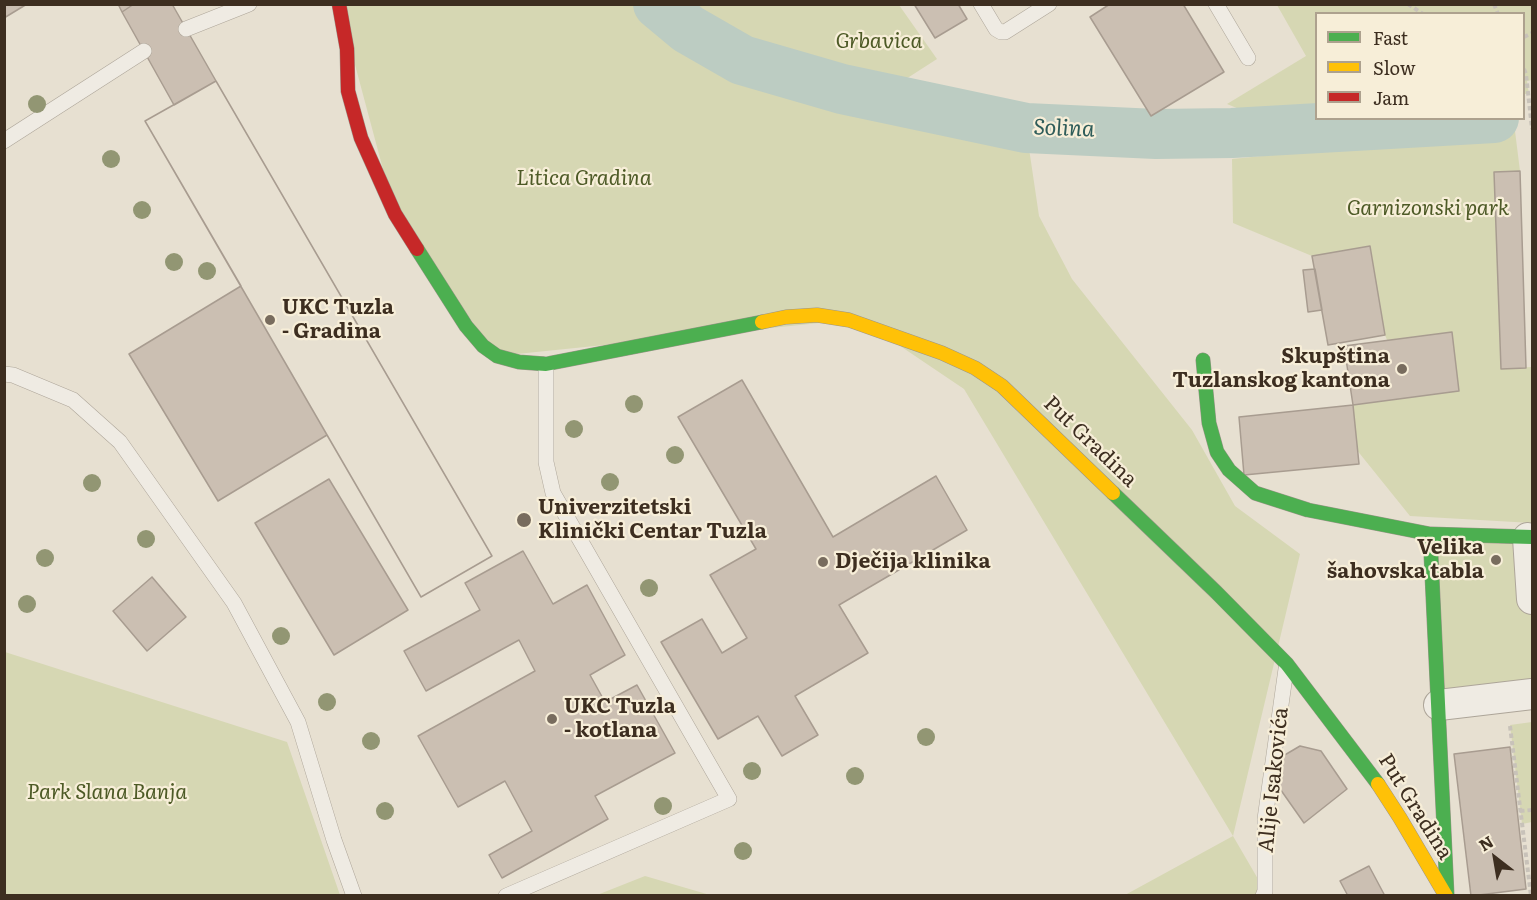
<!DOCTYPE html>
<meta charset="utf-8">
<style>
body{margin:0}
#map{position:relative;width:1537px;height:900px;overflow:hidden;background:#e7e0d1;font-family:Literata,serif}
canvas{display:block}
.frame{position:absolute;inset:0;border:6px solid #3d2e20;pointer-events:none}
.legend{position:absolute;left:1315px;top:12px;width:210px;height:108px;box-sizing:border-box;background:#f7eed8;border:2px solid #ada18e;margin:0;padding:8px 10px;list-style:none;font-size:18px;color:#3d2e20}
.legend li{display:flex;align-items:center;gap:12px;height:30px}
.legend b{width:30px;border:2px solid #ada18e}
.north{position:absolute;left:1465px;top:828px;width:60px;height:60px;-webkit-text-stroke:4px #f7eed8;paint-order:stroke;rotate:329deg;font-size:16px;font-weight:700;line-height:24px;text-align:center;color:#3d2e20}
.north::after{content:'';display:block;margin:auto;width:21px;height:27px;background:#3d2e20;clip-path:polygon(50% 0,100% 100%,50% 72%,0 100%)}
</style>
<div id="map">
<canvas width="1537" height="900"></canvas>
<div class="frame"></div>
<ul class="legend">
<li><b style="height:8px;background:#4caf50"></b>Fast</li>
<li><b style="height:8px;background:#ffc107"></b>Slow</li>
<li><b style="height:8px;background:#c62828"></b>Jam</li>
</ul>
<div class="north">N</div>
</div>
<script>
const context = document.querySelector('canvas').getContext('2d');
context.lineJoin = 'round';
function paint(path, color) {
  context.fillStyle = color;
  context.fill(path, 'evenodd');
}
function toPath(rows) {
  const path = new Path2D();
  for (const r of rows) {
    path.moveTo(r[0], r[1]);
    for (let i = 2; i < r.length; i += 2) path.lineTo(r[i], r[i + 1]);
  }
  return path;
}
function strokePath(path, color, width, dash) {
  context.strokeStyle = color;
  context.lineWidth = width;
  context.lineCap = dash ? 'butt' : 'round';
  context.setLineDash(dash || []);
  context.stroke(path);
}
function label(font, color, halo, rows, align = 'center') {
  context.font = font + ' Literata,serif';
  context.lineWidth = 4.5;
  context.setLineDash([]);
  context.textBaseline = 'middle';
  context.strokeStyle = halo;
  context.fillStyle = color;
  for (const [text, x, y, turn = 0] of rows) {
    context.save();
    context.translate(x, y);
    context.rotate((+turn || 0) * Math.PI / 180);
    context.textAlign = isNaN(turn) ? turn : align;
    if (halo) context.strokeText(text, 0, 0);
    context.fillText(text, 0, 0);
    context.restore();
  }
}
paint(toPath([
 [339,5,658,5,688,29,742,60,842,89,1026,128,1039,216,1072,279,1192,430,1235,506,1300,554,1233,836,1265,891,1263,895,1125,895,1233,836,964,389,875,329,849,320,497,356,395,214],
 [694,5,899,5,937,59,895,86,830,66,751,38,709,15],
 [1277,5,1532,5,1532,80,1527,81,1529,94,1524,94,1524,14,1316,14,1316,113,1261,118,1227,104,1306,56],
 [1515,131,1520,171,1494,173,1501,368,1532,367,1532,523,1410,516,1356,449,1353,405,1459,391,1452,332,1387,340,1385,335,1370,246,1312,256,1233,223,1232,159],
 [1430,534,1528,538,1532,599,1532,694,1439,705],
 [5,652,287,742,340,895,5,895],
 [1532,722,1532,822,1522,824,1510,725],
 [645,876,710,895,597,895]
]), '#d6d7b3');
strokePath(toPath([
 [658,4,688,29,742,60,842,89,1026,128,1156,134,1232,133,1494,118]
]), '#bcccc2', 50);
const building = toPath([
 [4,4,27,4,4,18,4,4],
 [118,4,134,4,122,12,118,4],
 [134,4,172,4,216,81,174,105,122,12,134,4],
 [914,4,958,4,967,19,935,38,914,4],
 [1110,4,1183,4,1224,72,1151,116,1090,17,1110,4],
 [216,81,492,556,421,597,327,435,218,501,129,354,241,286,145,121,216,81],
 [216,81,492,556,421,597,145,121,216,81],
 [1520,171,1526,368,1501,369,1494,172,1520,171],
 [1370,246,1385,335,1328,345,1312,256,1370,246],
 [1315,269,1322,310,1308,312,1303,270,1315,269],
 [1452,332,1459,391,1353,405,1344,346,1452,332],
 [742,380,833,537,936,476,967,530,839,605,868,653,795,696,818,735,782,756,758,716,718,739,661,642,702,619,722,653,747,638,710,575,756,549,678,417,742,380],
 [1353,405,1359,464,1244,475,1239,417,1353,405],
 [329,479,408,610,334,655,255,523,329,479],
 [523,551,553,604,587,585,625,655,590,675,605,702,637,685,675,753,595,796,608,819,502,878,489,855,532,831,505,781,458,807,418,736,535,671,519,640,426,691,404,651,480,610,465,583,523,551],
 [152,577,186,617,147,651,113,611,152,577],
 [1300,746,1321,751,1347,789,1304,823,1278,786,1283,756,1300,746],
 [1510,747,1526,889,1471,896,1454,754,1510,747],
 [1369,866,1385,896,1348,896,1340,881,1369,866]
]);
paint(building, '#cbbfb2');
strokePath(building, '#a89c90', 1.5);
const lane = toPath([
 [981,4,996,29,1001,32,1005,32,1049,4],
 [1216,4,1248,58],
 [186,29,249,4],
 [4,141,144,51],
 [4,374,13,375,73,400,120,442,234,603,298,722,334,840,354,896],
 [506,896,729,799,553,493,546,462,546,364],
 [1263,896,1265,891,1265,819,1286,669]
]);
const street = toPath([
 [1528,538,1532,599],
 [1439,705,1532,694]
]);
const fast = toPath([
 [417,249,466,326,483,346,497,356,519,362,546,364,762,322],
 [1203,360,1209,423,1217,452,1229,470,1255,493,1308,510,1430,534],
 [1113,493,1216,592,1287,664,1378,784],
 [1447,894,1430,534,1532,537]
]);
const slow = toPath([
 [762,322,786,317,817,315,849,320,942,353,975,368,1002,386,1113,493],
 [1378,784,1400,818,1446,896]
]);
const jam = toPath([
 [339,4,347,49,348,91,361,138,395,214,417,249]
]);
strokePath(lane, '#ada599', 16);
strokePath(street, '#ada599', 32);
strokePath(fast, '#9c958a', 15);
strokePath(slow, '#9c958a', 15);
strokePath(jam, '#9c958a', 15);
strokePath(toPath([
 [1408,4,1423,14],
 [1494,4,1498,14],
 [1524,37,1532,33],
 [1524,69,1526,74,1532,129],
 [1510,726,1531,896],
 [1520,811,1532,810]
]), '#c8c2b9', 4, [4.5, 3]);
strokePath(lane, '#efebe3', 15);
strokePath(street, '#efebe3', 30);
strokePath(fast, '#4caf50', 14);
strokePath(slow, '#ffc107', 14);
strokePath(jam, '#c62828', 14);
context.fillStyle = '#929673';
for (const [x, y] of [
 [37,104],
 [111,159],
 [142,210],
 [174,262],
 [207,271],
 [634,404],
 [574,429],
 [675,455],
 [610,482],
 [92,483],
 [146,539],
 [45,558],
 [649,588],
 [27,604],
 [281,636],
 [327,702],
 [926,737],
 [371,741],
 [752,771],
 [855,776],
 [663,806],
 [385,811],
 [743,851]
]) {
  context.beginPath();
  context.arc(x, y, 9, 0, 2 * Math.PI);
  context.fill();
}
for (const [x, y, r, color] of [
 [270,320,6,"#786c5e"],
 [1402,369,6,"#786c5e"],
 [524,520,8,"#786c5e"],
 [1496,560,6,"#786c5e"],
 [823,562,6,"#786c5e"],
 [552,719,6,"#786c5e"]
]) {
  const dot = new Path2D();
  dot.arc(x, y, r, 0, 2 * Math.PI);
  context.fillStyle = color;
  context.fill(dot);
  strokePath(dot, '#f7eed8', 2);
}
label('italic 21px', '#4d5a26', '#f7eed8', [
 ["Grbavica",879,42],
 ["Litica Gradina",584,179],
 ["Garnizonski park",1428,209],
 ["Park Slana Banja",107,793]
]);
label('bold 21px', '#3d2e20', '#f7eed8', [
 ["UKC Tuzla",282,308],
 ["- Gradina",282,332],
 ["Skupština",1390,357,"right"],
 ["Tuzlanskog kantona",1390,381,"right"],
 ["Univerzitetski",538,508],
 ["Klinički Centar Tuzla",538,532],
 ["Velika",1484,548,"right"],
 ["šahovska tabla",1484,572,"right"],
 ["Dječija klinika",835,562],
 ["UKC Tuzla",564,707],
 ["- kotlana",564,731]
], 'left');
label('21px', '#3d2e20', '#f7eed8', [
 ["Put Gradina",1090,442,44],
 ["Alije Isakovića",1274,780,-84],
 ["Put Gradina",1415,807,58]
]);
label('italic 22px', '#2f5d5a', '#f7eed8', [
 ["Solina",1064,129,2]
]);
</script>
